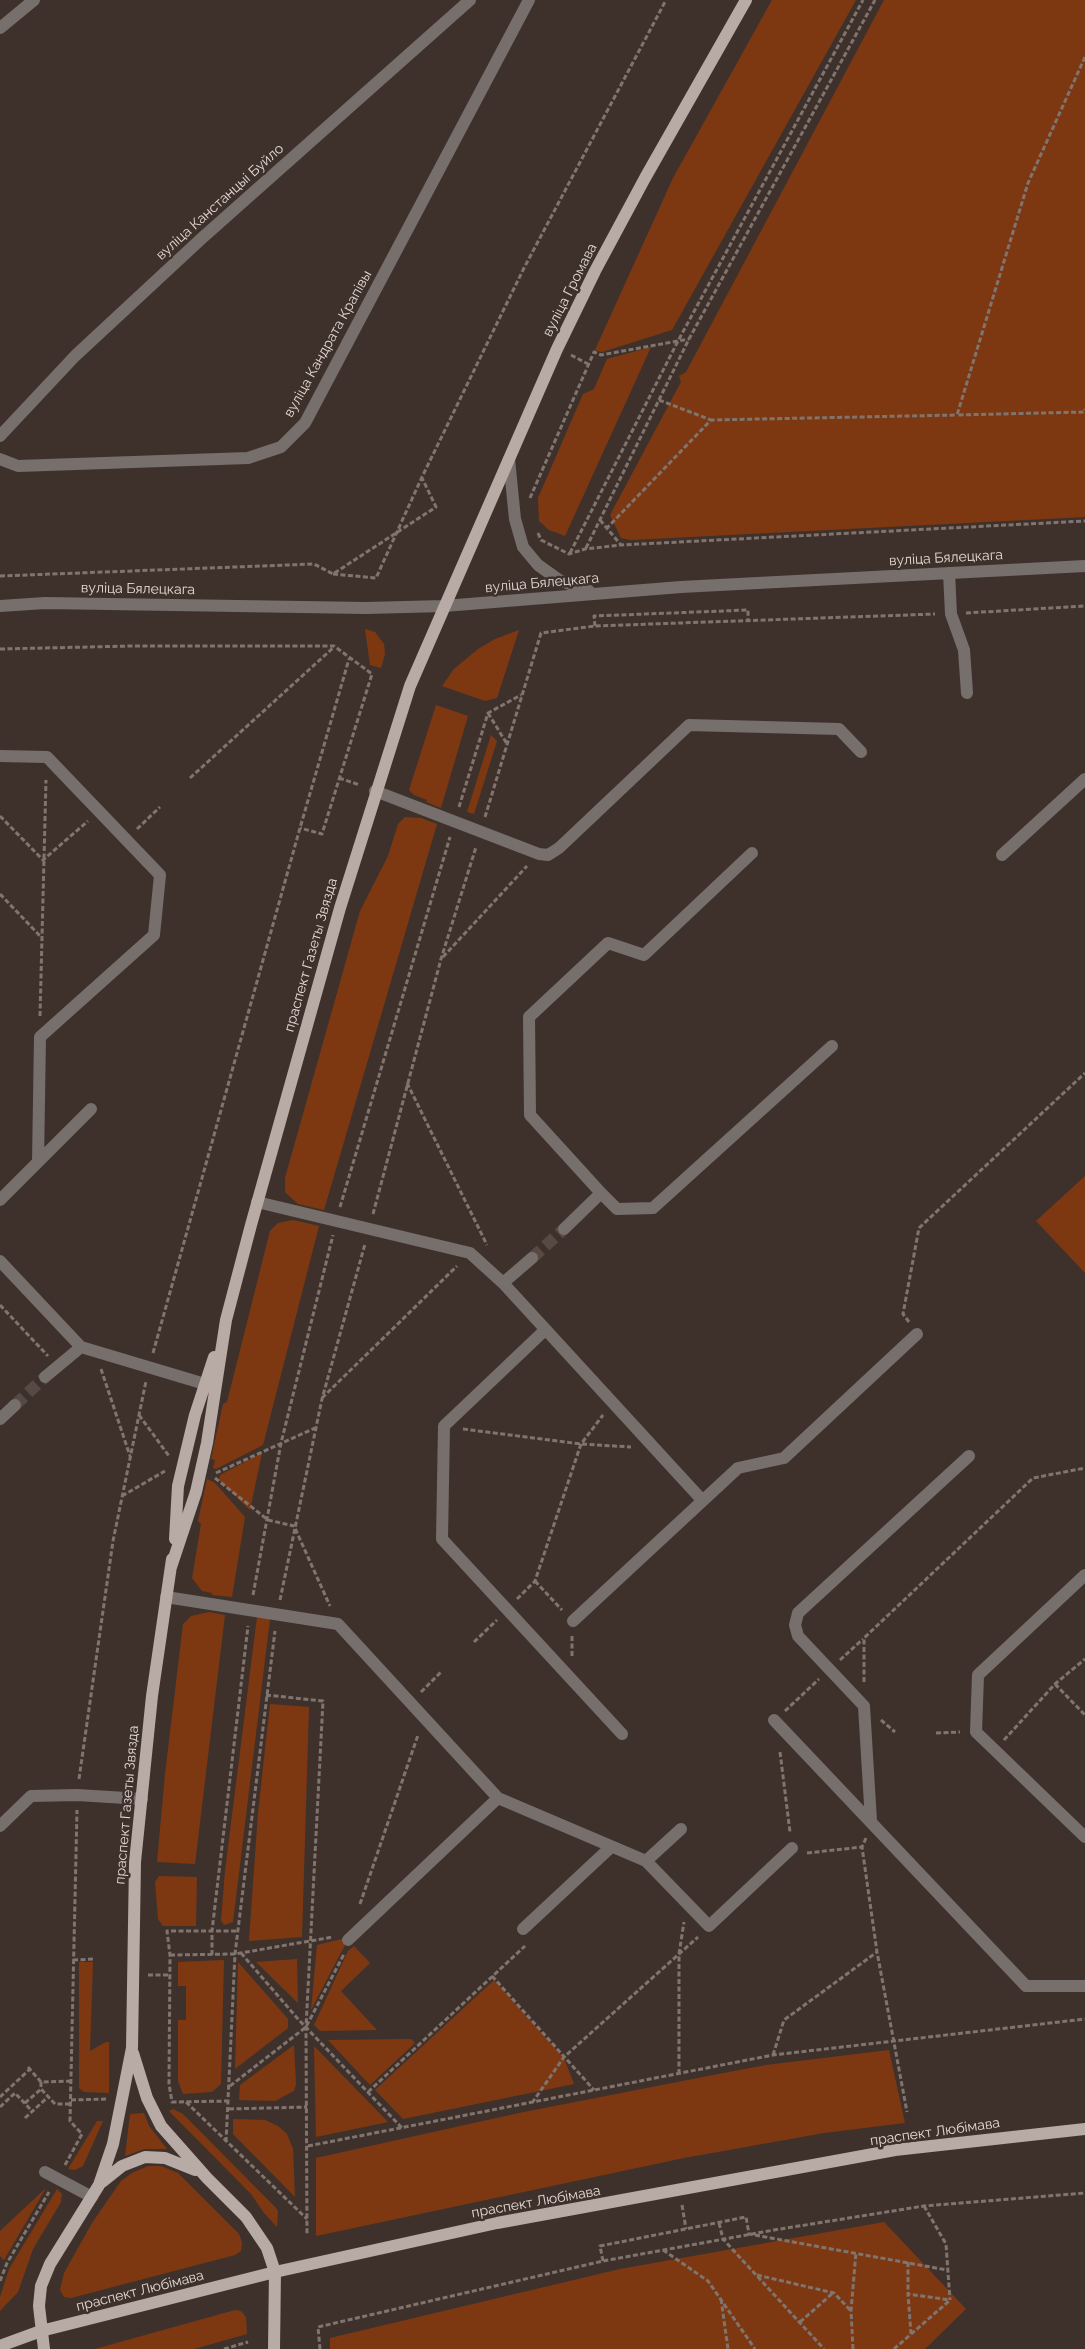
<!DOCTYPE html>
<meta charset="utf-8">
<style>
body{margin:0}
canvas{display:block;background:#3e312b}
</style>
<canvas width="1085" height="2349"></canvas>
<script>
const context = document.querySelector('canvas').getContext('2d');
context.lineJoin = 'round';
function paint(path, color) {
  context.fillStyle = color;
  context.fill(path, 'evenodd');
}
function toPath(rows) {
  const path = new Path2D();
  for (const r of rows) {
    path.moveTo(r[0], r[1]);
    for (let i = 2; i < r.length; i += 2) path.lineTo(r[i], r[i + 1]);
  }
  return path;
}
function strokePath(path, color, width, dash) {
  context.strokeStyle = color;
  context.lineWidth = width;
  context.lineCap = dash ? 'butt' : 'round';
  context.setLineDash(dash || []);
  context.stroke(path);
}
function label(font, color, halo, rows, align = 'center') {
  context.font = font + ' Raleway,sans-serif';
  context.lineWidth = 5;
  context.setLineDash([]);
  context.textBaseline = 'middle';
  context.strokeStyle = halo;
  context.fillStyle = color;
  for (const [text, x, y, turn = 0] of rows) {
    context.save();
    context.translate(x, y);
    context.rotate((+turn || 0) * Math.PI / 180);
    context.textAlign = isNaN(turn) ? turn : align;
    if (halo) context.strokeText(text, 0, 0);
    context.fillText(text, 0, 0);
    context.restore();
  }
}
paint(toPath([
 [772,0,856,0,672,330,602,352,595,350,673,178],
 [884,0,1085,0,1085,517,631,540,621,538,610,515,681,382,679,376,686,372],
 [651,347,565,536,549,530,539,521,538,498,583,394,594,389,607,359],
 [365,629,375,632,384,644,385,654,381,668,370,665],
 [519,630,497,698,485,701,442,686,454,669,478,649,495,639],
 [436,705,468,716,441,808,426,802,427,800,414,795,409,790],
 [491,735,497,741,474,814,467,812],
 [405,817,421,818,437,824,324,1210,298,1204,285,1192,285,1178,360,911,388,856,398,824],
 [1085,1176,1085,1273,1036,1221],
 [293,1220,319,1226,263,1445,216,1469,213,1468,215,1460,211,1459,223,1404,227,1402,270,1231,278,1223],
 [262,1453,250,1510,219,1480,220,1475],
 [207,1479,215,1483,245,1517,232,1597,212,1595,212,1593,202,1591,192,1578,201,1524,198,1521],
 [209,1612,225,1615,195,1864,157,1862,165,1774,183,1624,191,1616],
 [257,1617,270,1619,233,1922,224,1925,221,1921,225,1871],
 [270,1704,309,1707,302,1937,249,1941,258,1813],
 [159,1876,197,1877,196,1926,163,1926,158,1919,155,1882],
 [342,1939,346,1943,311,2010,317,1945],
 [354,1946,370,1963,341,1991,377,2030,320,2031,314,2025,348,1951],
 [297,1959,298,2003,256,1962],
 [224,1960,221,2084,212,2092,183,2094,178,2081,178,2020,186,2020,186,1986,178,1986,178,1962],
 [79,1962,93,1962,90,2051,106,2042,109,2042,109,2093,84,2092,79,2088],
 [238,1962,288,2019,288,2028,235,2069],
 [494,1980,564,2058,574,2084,403,2119,375,2090],
 [411,2039,415,2043,370,2085,328,2040],
 [294,2045,296,2084,294,2091,275,2101,239,2100,240,2085],
 [314,2045,314,2046,388,2122,316,2137],
 [889,2050,905,2123,824,2133,684,2158,316,2236,316,2158,519,2113,708,2076,766,2065],
 [173,2109,183,2114,276,2208,278,2211,277,2227,264,2213,251,2194,174,2116,169,2111],
 [144,2113,149,2126,167,2149,144,2149,125,2156,130,2114],
 [233,2119,265,2120,278,2126,287,2134,293,2149,295,2197,233,2134],
 [97,2121,103,2121,83,2166,75,2170,68,2169],
 [148,2166,161,2166,178,2173,239,2234,242,2242,241,2251,235,2255,71,2298,64,2297,60,2290,64,2273,92,2223,121,2181,132,2173],
 [46,2188,4,2260,0,2256,0,2231],
 [57,2189,62,2194,61,2202,33,2249,18,2292,0,2311,0,2297,9,2269],
 [884,2222,966,2309,925,2349,330,2349,330,2338,620,2269],
 [235,2310,241,2311,246,2317,247,2334,194,2349,95,2349]
]), '#7d3812');
strokePath(toPath([
 [532,1258,564,1229],
 [15,1405,45,1377]
]), '#574a45', 12, [12, 6]);
strokePath(toPath([
 [1085,57,1028,183,957,415,1084,412,1085,409],
 [571,355,588,364],
 [659,400,711,420],
 [530,498,594,352,601,355,689,339],
 [600,520,621,545],
 [606,529,711,420,957,415],
 [538,533,541,540,569,554,585,549,621,545,1085,521],
 [586,548,689,339,875,0],
 [570,553,678,341,863,0],
 [333,574,376,578,422,477,524,268,666,0],
 [0,576,314,564,333,574,436,507,422,478],
 [966,613,1085,606],
 [595,626,594,616,748,610,748,620],
 [0,649,132,646,334,646,372,674,322,834,300,828],
 [488,713,507,744],
 [190,778,334,647],
 [339,778,360,785],
 [459,807,488,713,521,695],
 [0,816,43,860,88,821],
 [485,817,541,633,595,626,935,614],
 [137,829,160,807],
 [0,894,42,938],
 [443,957,527,866],
 [40,1016,46,780],
 [407,1083,487,1245],
 [340,1207,450,837],
 [373,1214,441,959,476,847],
 [0,1305,48,1356],
 [909,1322,903,1314,919,1228,1085,1073],
 [153,1353,300,828,349,659],
 [101,1369,130,1456],
 [322,1398,457,1266],
 [139,1415,169,1456],
 [463,1429,581,1444,631,1447],
 [216,1473,315,1428],
 [215,1478,268,1520,294,1526,330,1606],
 [122,1496,165,1471],
 [535,1581,562,1610],
 [253,1595,281,1443,333,1235],
 [517,1599,535,1581,581,1444,603,1415],
 [280,1600,322,1399,365,1244],
 [474,1642,497,1620],
 [572,1656,572,1635],
 [840,1660,863,1639],
 [864,1682,864,1638,1033,1478,1085,1468],
 [1055,1684,1085,1715],
 [421,1692,442,1671],
 [266,1695,323,1701,306,2027,307,2235],
 [785,1711,819,1679],
 [881,1720,895,1732],
 [936,1733,960,1732],
 [1004,1740,1055,1684,1085,1659],
 [780,1752,790,1832],
 [79,1779,113,1541,146,1381],
 [866,1838,862,1847,877,1952,907,2112],
 [807,1853,862,1847],
 [360,1904,418,1735],
 [241,1953,298,2019,402,2128],
 [170,1955,235,1954,333,1937],
 [212,1955,212,1931,248,1626],
 [73,1960,94,1959],
 [148,1975,170,1975],
 [492,1976,594,2090],
 [773,2055,784,2020,877,1952],
 [28,2067,41,2082,71,2081],
 [679,2074,679,1954,684,1922],
 [41,2082,41,2089,55,2104,71,2104],
 [230,2086,306,2027,344,1954],
 [368,2092,525,1946],
 [0,2097,30,2069],
 [71,2100,107,2099],
 [229,2101,172,2102,169,2084,170,1955,167,1931,238,1931],
 [186,2102,307,2219],
 [25,2103,41,2089],
 [532,2103,564,2057,698,1937],
 [0,2107,15,2093,32,2111],
 [229,2109,307,2107],
 [25,2118,48,2097],
 [226,2142,235,1954,275,1631],
 [308,2146,773,2055,1085,2019],
 [65,2165,82,2134,70,2121,77,1810],
 [682,2205,686,2229],
 [924,2206,946,2244,950,2300],
 [719,2223,723,2239,824,2349],
 [663,2250,708,2281,755,2349],
 [603,2261,600,2246,746,2217,749,2234,947,2270],
 [908,2262,908,2294],
 [757,2275,834,2293,851,2311],
 [0,2281,7,2263,49,2192],
 [721,2299,728,2349],
 [800,2322,833,2293],
 [911,2334,908,2294,950,2300],
 [224,2349,248,2342],
 [320,2349,318,2327,603,2261,774,2230,924,2206,1085,2193],
 [853,2349,851,2311,856,2252],
 [894,2349,949,2301]
]), '#80746f', 3, [5, 2.5]);
strokePath(toPath([
 [0,28,34,0],
 [0,436,75,356,201,239,470,0],
 [0,459,18,466,248,458,281,447,305,423,529,0],
 [509,459,515,519,523,547,538,565,559,580,589,591],
 [949,573,951,614,964,650,967,693],
 [0,606,45,603,366,608,444,606,681,587,1085,566],
 [0,756,47,757,160,875,154,935,40,1037,38,1162],
 [375,791,539,854,548,855,559,848,689,725,839,729,861,752],
 [1002,855,1085,779],
 [601,1193,530,1115,529,1017,608,943,644,955,752,853],
 [0,1200,91,1109],
 [257,1202,470,1253,503,1283,702,1500],
 [564,1229,601,1193,617,1209,653,1208,832,1046],
 [0,1261,81,1347,215,1387],
 [503,1283,532,1258],
 [545,1330,444,1426,442,1539,622,1734],
 [45,1377,81,1347],
 [0,1419,15,1405],
 [1085,1575,978,1675,976,1732,1085,1837],
 [166,1597,338,1624,498,1798,646,1861,709,1926,792,1848],
 [573,1621,738,1468,784,1458,917,1334],
 [774,1720,1026,1986,1085,1986],
 [871,1821,864,1706,798,1636,795,1625,798,1613,969,1456],
 [0,1826,31,1796,77,1795,142,1799],
 [646,1861,681,1829],
 [523,1929,611,1847],
 [348,1940,498,1798],
 [45,2172,92,2197]
]), '#776f6c', 12);
strokePath(toPath([
 [175,1539,178,1486,195,1415,214,1357],
 [171,1567,196,1492,207,1443,226,1320,251,1225,340,908,410,686,557,349,595,271,645,178,746,0],
 [133,2053,147,2098,161,2126,207,2178,246,2217,267,2248,275,2272,274,2349],
 [102,2182,122,2166,145,2157,165,2158,195,2170],
 [0,2346,41,2331,275,2272,497,2223,895,2150,1085,2129],
 [44,2349,39,2306,41,2286,50,2264,99,2185,113,2144,132,2048,135,1862,152,1696,172,1559]
]), '#b8aaa4', 12);
label('14px', '#e3dad6', '#3e312b', [
 ["вуліца Канстанцыі Буйло",220,202,-42],
 ["вуліца Громава",570,290,-63],
 ["вуліца Кандрата Крапівы",328,344,-61],
 ["вуліца Бялецкага",946,558,-3],
 ["вуліца Бялецкага",542,583,-5],
 ["вуліца Бялецкага",138,589,1],
 ["праспект Газеты Звязда",311,955,-74],
 ["праспект Газеты Звязда",127,1805,-85],
 ["праспект Любімава",935,2132,-8],
 ["праспект Любімава",536,2202,-10],
 ["праспект Любімава",140,2291,-14]
]);
</script>
